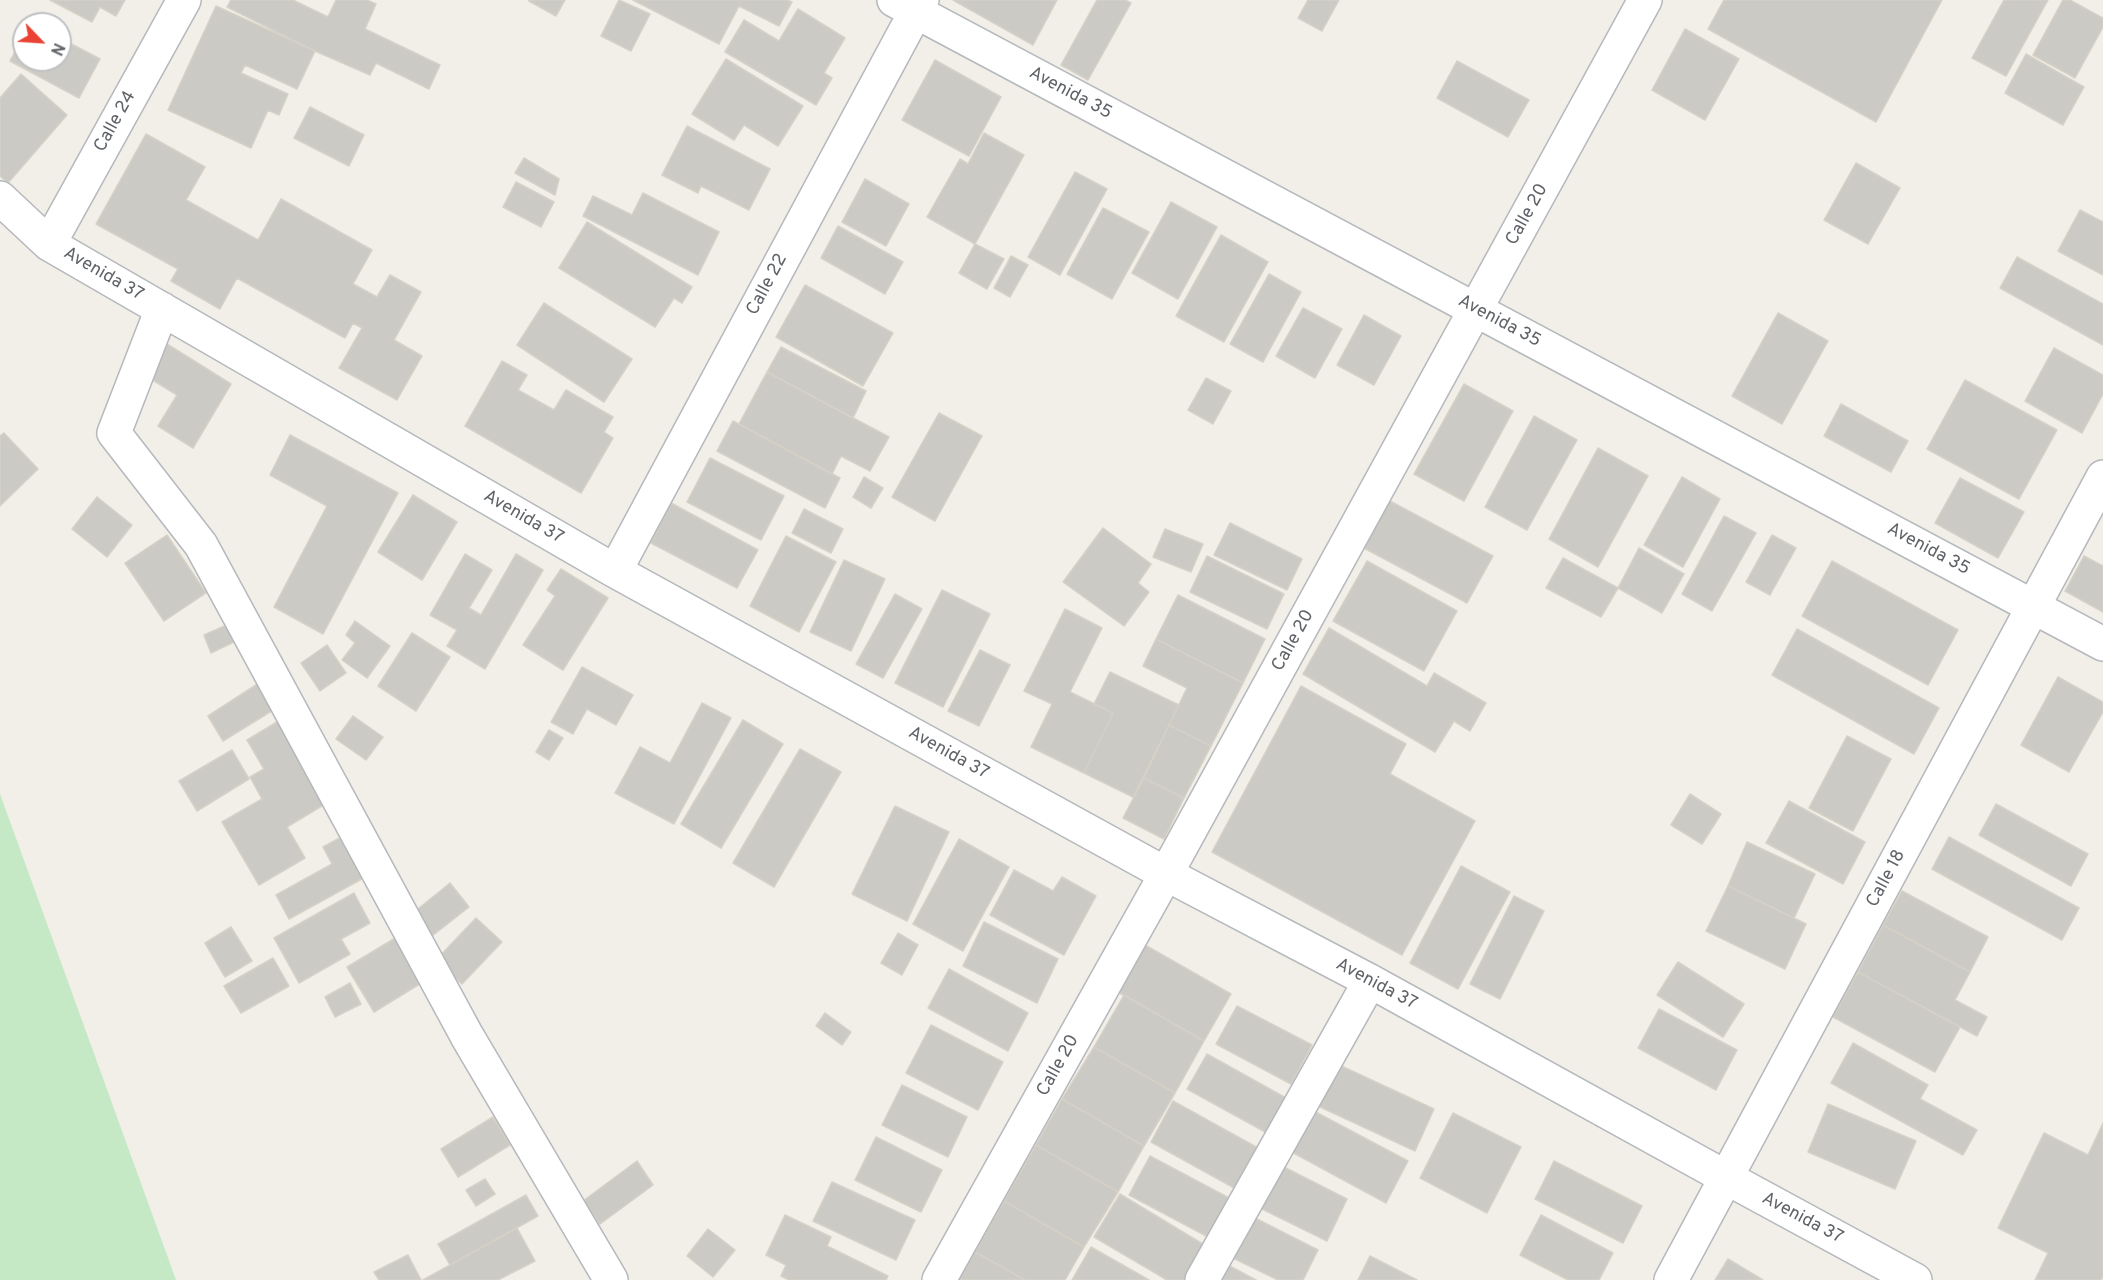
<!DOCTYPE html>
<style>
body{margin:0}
#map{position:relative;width:2103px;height:1280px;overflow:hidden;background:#f1efe8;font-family:Overpass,sans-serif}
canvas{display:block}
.north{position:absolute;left:12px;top:12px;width:60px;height:60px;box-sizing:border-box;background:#fff;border:2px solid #bfc1c3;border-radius:50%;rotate:115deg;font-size:16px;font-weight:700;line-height:24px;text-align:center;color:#5f6368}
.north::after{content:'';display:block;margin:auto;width:21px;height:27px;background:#ea4335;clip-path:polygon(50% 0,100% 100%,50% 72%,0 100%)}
</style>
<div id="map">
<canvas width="2103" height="1280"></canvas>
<div class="north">N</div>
</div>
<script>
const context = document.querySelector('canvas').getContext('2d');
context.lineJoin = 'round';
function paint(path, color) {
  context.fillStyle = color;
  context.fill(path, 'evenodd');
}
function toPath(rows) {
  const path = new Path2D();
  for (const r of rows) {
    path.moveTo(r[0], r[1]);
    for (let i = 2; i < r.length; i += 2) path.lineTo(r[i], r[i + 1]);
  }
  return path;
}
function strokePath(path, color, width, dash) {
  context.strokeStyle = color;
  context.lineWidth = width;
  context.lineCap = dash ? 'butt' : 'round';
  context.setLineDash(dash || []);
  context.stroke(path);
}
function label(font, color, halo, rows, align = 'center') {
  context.font = font + ' Overpass,sans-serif';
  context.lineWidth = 5;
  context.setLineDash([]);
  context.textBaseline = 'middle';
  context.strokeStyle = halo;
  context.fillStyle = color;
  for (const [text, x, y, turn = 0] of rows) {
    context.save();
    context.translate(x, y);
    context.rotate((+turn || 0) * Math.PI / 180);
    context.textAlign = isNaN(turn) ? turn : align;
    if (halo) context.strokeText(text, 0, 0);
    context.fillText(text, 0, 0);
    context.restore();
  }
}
paint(toPath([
 [0,794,176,1280,0,1280]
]), '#c5e8c5');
const building = toPath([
 [50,0,125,0,116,16,100,7,92,22,50,0],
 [231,0,293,0,328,17,336,0,367,0,376,4,365,29,440,65,429,89,376,63,370,75,315,51,227,7,231,0],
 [529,0,565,0,556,16,529,1,529,0],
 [619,0,650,14,631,51,601,36,619,0],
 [633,0,787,0,792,2,779,26,739,6,719,44,633,0],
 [953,0,1057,0,1033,45,953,0],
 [1097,0,1125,0,1131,3,1088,80,1061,65,1097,0],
 [1308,0,1339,0,1322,31,1298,18,1308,0],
 [1724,0,1942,0,1876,122,1708,29,1724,0],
 [2004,0,2048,0,2006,76,1972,58,2004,0],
 [2063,0,2070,0,2103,18,2103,27,2075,78,2033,55,2063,0],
 [216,6,315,51,297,89,245,65,241,73,288,94,279,115,268,110,251,148,168,110,216,6],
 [798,9,845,38,824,73,832,78,816,105,725,52,744,20,779,41,798,9],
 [1685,29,1739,59,1705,120,1652,90,1685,29],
 [24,35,24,60,60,60,60,38,100,59,79,98,10,61,24,35],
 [2026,54,2084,87,2063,125,2005,93,2026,54],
 [726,59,803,106,778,146,744,125,734,140,692,114,726,59],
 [935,60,1001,97,969,156,902,120,935,60],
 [1457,61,1529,100,1508,137,1437,98,1457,61],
 [21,74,67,115,8,183,0,176,0,98,21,74],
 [310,107,364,135,349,166,294,138,310,107],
 [687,126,770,169,749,210,701,186,698,193,662,175,687,126],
 [984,133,1024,155,975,244,927,217,960,159,968,164,984,133],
 [146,134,205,167,186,200,258,240,281,199,372,250,353,284,377,297,390,275,421,292,394,340,422,356,397,400,339,368,362,328,353,323,345,338,237,278,220,309,171,281,178,269,96,224,146,134],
 [524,158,559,179,555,195,515,173,524,158],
 [1856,163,1900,188,1868,244,1824,220,1856,163],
 [1075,172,1107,189,1060,275,1028,257,1075,172],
 [865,179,909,204,886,246,842,222,865,179],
 [516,182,554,202,541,227,503,207,516,182],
 [643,193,719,232,698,275,583,216,593,196,632,215,643,193],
 [1171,202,1217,227,1178,299,1132,273,1171,202],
 [1103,208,1149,232,1112,299,1067,274,1103,208],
 [2080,210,2103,222,2103,275,2058,251,2080,210],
 [587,222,692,287,682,303,674,298,655,327,559,268,587,222],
 [838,226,903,262,885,294,821,258,838,226],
 [1221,235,1268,262,1224,342,1176,316,1221,235],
 [975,244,1004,259,987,289,959,273,975,244],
 [1011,256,1028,265,1010,297,994,288,1011,256],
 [2017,257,2103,304,2103,345,2000,288,2017,257],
 [1269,274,1301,292,1263,362,1230,344,1269,274],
 [805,285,893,333,863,386,776,337,805,285],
 [544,303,632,359,604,402,517,345,544,303],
 [1303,308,1342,329,1315,378,1276,356,1303,308],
 [1778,313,1828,341,1782,424,1732,396,1778,313],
 [1364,315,1401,336,1374,385,1337,365,1364,315],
 [167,344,231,384,193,448,158,426,177,395,146,376,167,344],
 [781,347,866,391,853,418,767,372,781,347],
 [2054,348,2103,375,2103,394,2082,433,2025,401,2054,348],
 [502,361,527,375,518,390,554,410,566,390,613,417,604,432,613,438,581,493,465,426,502,361],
 [767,372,889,437,870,471,841,456,832,474,739,424,767,372],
 [1206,378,1231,391,1213,424,1188,410,1206,378],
 [1965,380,2057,430,2019,499,1927,449,1965,380],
 [1464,384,1513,411,1464,501,1414,474,1464,384],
 [1841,404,1908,441,1891,472,1824,436,1841,404],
 [939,413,982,436,935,521,892,497,939,413],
 [1534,416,1577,440,1527,530,1485,507,1534,416],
 [733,421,840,478,825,508,717,451,733,421],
 [4,433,38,469,0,506,0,436,4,433],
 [290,435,398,493,323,634,274,607,327,506,270,475,290,435],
 [1598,448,1648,476,1598,567,1549,539,1598,448],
 [710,458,784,496,761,540,687,502,710,458],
 [864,477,883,488,871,508,853,497,864,477],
 [1682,477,1720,499,1683,567,1644,545,1682,477],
 [1960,478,2024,512,1998,558,1935,523,1960,478],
 [413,495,457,522,422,580,378,552,413,495],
 [97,497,132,525,107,557,72,529,97,497],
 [1388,500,1493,556,1467,603,1362,547,1388,500],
 [671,503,758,550,737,588,651,543,671,503],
 [804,509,843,529,831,553,792,533,804,509],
 [1724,516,1756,533,1712,611,1682,594,1724,516],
 [1230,523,1302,559,1287,590,1214,555,1230,523],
 [1103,528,1151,564,1138,583,1149,592,1124,626,1063,582,1103,528],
 [1165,529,1203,544,1191,572,1153,557,1165,529],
 [167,535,206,593,164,621,125,563,167,535],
 [1772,535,1796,548,1770,595,1746,582,1772,535],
 [786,536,836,562,799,632,750,606,786,536],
 [1639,548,1684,574,1662,613,1618,588,1639,548],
 [465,554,492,570,469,608,481,615,516,554,543,570,485,669,447,646,457,630,430,615,465,554],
 [1207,556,1284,594,1267,629,1190,592,1207,556],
 [2084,556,2103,566,2103,612,2065,591,2084,556],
 [1563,558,1618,588,1601,617,1546,588,1563,558],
 [844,560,885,579,851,651,810,632,844,560],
 [1367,561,1457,611,1424,671,1333,621,1367,561],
 [1832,561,1958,630,1928,685,1802,616,1832,561],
 [561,569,608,598,563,670,523,645,555,596,547,590,561,569],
 [942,590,990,614,943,707,895,683,942,590],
 [895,594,922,609,883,678,856,664,895,594],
 [1178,595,1265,639,1243,683,1156,639,1178,595],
 [1065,609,1102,628,1070,692,1113,713,1084,773,1031,747,1052,704,1024,691,1065,609],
 [355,621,390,646,367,678,342,660,355,643,346,635,355,621],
 [229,624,236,641,211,653,204,635,229,624],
 [1329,628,1427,686,1434,673,1486,703,1470,731,1454,721,1435,752,1303,674,1329,628],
 [1797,629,1939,708,1914,754,1772,675,1797,629],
 [412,633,450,657,416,711,378,686,412,633],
 [1156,639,1243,683,1211,746,1169,725,1187,688,1143,666,1156,639],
 [327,645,346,673,320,691,301,663,327,645],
 [980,650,1010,665,979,726,948,711,980,650],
 [582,667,633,695,616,725,587,709,573,734,551,722,582,667],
 [1110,672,1179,705,1133,797,1084,773,1113,713,1094,704,1110,672],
 [2058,677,2103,702,2103,712,2069,772,2021,745,2058,677],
 [262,681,278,707,223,741,208,716,262,681],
 [1301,686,1406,744,1390,774,1475,821,1402,955,1212,852,1301,686],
 [702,703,731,718,674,824,615,793,640,747,670,763,702,703],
 [353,716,383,737,366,760,336,739,353,716],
 [282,719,330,801,287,827,305,858,259,885,222,822,262,799,250,777,264,769,247,740,282,719],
 [743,720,783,744,721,848,681,824,743,720],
 [1169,725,1211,746,1184,798,1144,778,1169,725],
 [549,730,563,738,549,760,536,752,549,730],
 [1847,736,1891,759,1853,831,1809,808,1847,736],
 [800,749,841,772,774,887,733,863,800,749],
 [232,750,249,779,197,811,179,781,232,750],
 [1144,778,1184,798,1164,839,1123,818,1144,778],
 [1690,794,1721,814,1702,844,1671,825,1690,794],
 [1789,801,1865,842,1843,884,1766,843,1789,801],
 [1996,804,2088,854,2071,886,1979,835,1996,804],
 [895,806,949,832,907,921,852,894,895,806],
 [347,834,369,875,289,919,276,895,332,864,323,847,347,834],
 [1949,837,2079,908,2062,940,1932,869,1949,837],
 [959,839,1009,867,963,951,913,924,959,839],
 [1747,842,1815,874,1794,918,1728,886,1747,842],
 [1461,866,1510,892,1458,989,1410,963,1461,866],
 [1014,870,1053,891,1062,877,1096,896,1064,955,990,915,1014,870],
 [450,883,469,907,427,940,408,917,450,883],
 [1728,886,1806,924,1785,969,1706,931,1728,886],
 [1902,891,1988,937,1970,972,1883,925,1902,891],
 [354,893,370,923,341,939,350,954,299,983,274,938,354,893],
 [1514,896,1544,911,1500,999,1470,984,1514,896],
 [476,918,502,942,462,984,436,960,476,918],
 [984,922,1058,959,1037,1003,963,966,984,922],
 [1883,925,1970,972,1955,1000,1987,1017,1977,1036,1858,972,1883,925],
 [231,927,252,961,225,977,205,943,231,927],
 [898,933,918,945,902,975,881,963,898,933],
 [397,937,423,982,374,1012,347,967,397,937],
 [1145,945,1231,994,1204,1041,1118,992,1145,945],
 [273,958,289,986,241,1013,224,986,273,958],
 [1678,962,1744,1004,1723,1037,1657,995,1678,962],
 [949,969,1028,1013,1008,1051,928,1008,949,969],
 [1858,972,1960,1027,1935,1072,1833,1017,1858,972],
 [350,983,361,1004,335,1017,325,997,350,983],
 [1124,995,1204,1041,1175,1093,1094,1047,1124,995],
 [1237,1006,1312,1045,1291,1084,1216,1044,1237,1006],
 [1659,1009,1737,1050,1716,1090,1638,1048,1659,1009],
 [825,1013,851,1032,842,1045,816,1026,825,1013],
 [931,1025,1003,1062,978,1110,906,1073,931,1025],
 [1853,1043,1928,1085,1920,1099,1977,1130,1963,1155,1831,1083,1853,1043],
 [1094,1047,1175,1093,1144,1146,1062,1099,1094,1047],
 [1207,1054,1286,1098,1267,1133,1187,1089,1207,1054],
 [1337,1064,1434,1109,1415,1151,1318,1106,1337,1064],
 [902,1085,967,1117,948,1157,882,1125,902,1085],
 [1062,1099,1144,1146,1118,1192,1036,1145,1062,1099],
 [1173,1101,1258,1148,1236,1189,1151,1142,1173,1101],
 [1828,1104,1916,1141,1895,1189,1808,1152,1828,1104],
 [1310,1109,1408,1161,1386,1203,1288,1150,1310,1109],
 [1453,1113,1521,1147,1487,1213,1420,1178,1453,1113],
 [493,1117,510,1145,458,1177,441,1149,493,1117],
 [2103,1123,2103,1276,2101,1280,2035,1280,2048,1253,1998,1228,2044,1133,2088,1155,2103,1123],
 [876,1137,942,1170,921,1212,855,1180,876,1137],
 [1036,1145,1118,1192,1084,1247,1004,1201,1036,1145],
 [1150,1156,1231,1199,1210,1238,1129,1195,1150,1156],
 [637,1161,653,1185,600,1224,583,1201,637,1161],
 [1554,1161,1642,1206,1623,1243,1535,1199,1554,1161],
 [1280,1165,1347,1199,1327,1241,1258,1207,1280,1165],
 [485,1179,495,1194,476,1206,466,1190,485,1179],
 [832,1182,915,1220,896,1260,813,1221,832,1182],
 [1120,1194,1206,1246,1186,1280,1167,1280,1094,1237,1120,1194],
 [526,1195,538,1216,450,1265,438,1244,526,1195],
 [1004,1201,1084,1247,1065,1280,1025,1280,975,1252,1004,1201],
 [785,1215,831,1237,827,1246,888,1276,886,1280,789,1280,781,1276,786,1265,766,1255,785,1215],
 [1541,1215,1613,1253,1599,1280,1568,1280,1520,1255,1541,1215],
 [1253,1217,1318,1250,1303,1280,1278,1280,1233,1258,1253,1217],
 [517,1228,535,1261,498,1280,423,1280,517,1228],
 [708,1229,735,1250,713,1277,687,1256,708,1229],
 [1091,1247,1149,1280,1072,1280,1091,1247],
 [975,1252,1025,1280,959,1280,975,1252],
 [408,1255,421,1280,379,1280,374,1272,408,1255],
 [1370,1256,1417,1280,1358,1280,1370,1256],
 [1728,1259,1763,1280,1715,1280,1728,1259],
 [1226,1264,1256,1280,1217,1280,1226,1264]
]);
paint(building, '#cccac5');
strokePath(building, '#d6d1c6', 1.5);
const minor = toPath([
 [894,0,2103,644],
 [0,198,49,244,615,571,1166,874,1370,981,1727,1178,1915,1280],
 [49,244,184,0],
 [162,309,114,433,201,545,467,1036,611,1280],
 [615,571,922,0],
 [939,1280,1166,874,1645,0],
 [1202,1280,1370,981],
 [1671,1280,2103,477]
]);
strokePath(minor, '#b5b8bc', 36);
strokePath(minor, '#fff', 33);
label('18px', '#5f6368', '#fff', [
 ["Avenida 35",1070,94,28],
 ["Calle 24",116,122,-61],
 ["Calle 20",1528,215,-61],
 ["Avenida 37",103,275,30],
 ["Calle 22",768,285,-62],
 ["Avenida 35",1499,322,28],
 ["Avenida 37",523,518,30],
 ["Avenida 35",1928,550,28],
 ["Calle 20",1294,641,-61],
 ["Avenida 37",948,754,29],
 ["Calle 18",1887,879,-62],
 ["Avenida 37",1376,985,28],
 ["Calle 20",1059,1066,-61],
 ["Avenida 37",1802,1219,28]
]);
</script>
